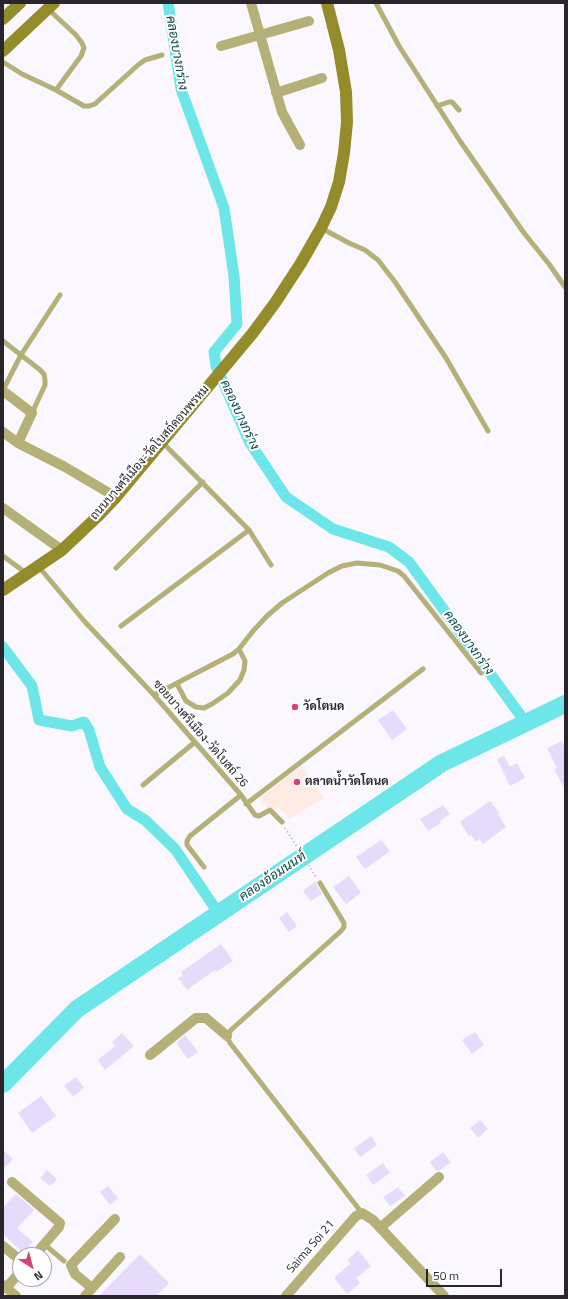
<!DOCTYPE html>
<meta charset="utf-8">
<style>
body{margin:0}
#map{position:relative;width:568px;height:1299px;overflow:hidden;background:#faf8fe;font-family:"Titillium Web",sans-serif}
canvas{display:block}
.frame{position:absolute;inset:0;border:4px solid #28262c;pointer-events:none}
.north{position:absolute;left:12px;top:1247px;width:40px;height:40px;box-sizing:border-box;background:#fff;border:1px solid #a9a8ab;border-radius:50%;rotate:144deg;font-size:11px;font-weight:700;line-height:16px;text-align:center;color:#28262c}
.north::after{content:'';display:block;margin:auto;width:14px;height:18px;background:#d14474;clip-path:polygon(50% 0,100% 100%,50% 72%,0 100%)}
.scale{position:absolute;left:426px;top:1269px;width:76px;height:18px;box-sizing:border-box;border:2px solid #28262c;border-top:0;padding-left:5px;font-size:12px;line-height:14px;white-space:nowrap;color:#28262c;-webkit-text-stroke:3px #fff;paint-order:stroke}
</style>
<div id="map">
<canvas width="568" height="1299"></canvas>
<div class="frame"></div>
<div class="north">N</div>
<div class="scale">50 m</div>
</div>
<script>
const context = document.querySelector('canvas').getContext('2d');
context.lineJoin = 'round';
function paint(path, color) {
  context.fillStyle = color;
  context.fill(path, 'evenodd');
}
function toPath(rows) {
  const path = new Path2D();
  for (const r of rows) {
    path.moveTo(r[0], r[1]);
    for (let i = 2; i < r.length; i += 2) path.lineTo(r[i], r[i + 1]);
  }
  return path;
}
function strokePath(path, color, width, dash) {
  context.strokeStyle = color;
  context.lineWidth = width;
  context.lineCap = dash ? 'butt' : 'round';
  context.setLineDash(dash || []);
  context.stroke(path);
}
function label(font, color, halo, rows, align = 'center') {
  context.font = font + ' "Titillium Web",Sarabun,sans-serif';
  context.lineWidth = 4;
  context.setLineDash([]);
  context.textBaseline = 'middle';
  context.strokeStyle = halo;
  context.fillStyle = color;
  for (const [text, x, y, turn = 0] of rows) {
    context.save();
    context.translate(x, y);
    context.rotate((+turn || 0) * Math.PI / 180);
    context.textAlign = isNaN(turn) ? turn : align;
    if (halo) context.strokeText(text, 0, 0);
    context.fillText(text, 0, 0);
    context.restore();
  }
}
paint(toPath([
 [302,766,324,798,289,819,278,806,270,812,260,798]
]), '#feebe3');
strokePath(toPath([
 [168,3,181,89,224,208,234,276,237,324,214,352,216,366,250,443,286,497,333,529,389,547,409,562,526,723],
 [3,647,32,686,39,720,72,726,84,722,89,730,100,767,127,809,145,820,175,849,219,914]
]), '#6de6ea', 11);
strokePath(toPath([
 [3,1084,77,1009,442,763,565,704]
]), '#6de6ea', 18);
paint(toPath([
 [393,710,407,729,392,740,378,720],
 [562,741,565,749,565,790,554,769,557,768,547,748],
 [504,756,510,767,517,763,525,778,510,786,497,759],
 [490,801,500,814,498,815,506,827,483,844,480,839,476,842,471,835,469,836,460,822],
 [443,805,450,814,440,821,441,823,428,831,420,819],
 [381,840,390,851,365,869,356,857],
 [349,876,361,893,346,904,333,887],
 [316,881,317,885,322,894,311,901,303,891],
 [287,912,297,926,289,932,279,918],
 [221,944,233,961,216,972,215,970,187,990,178,978,183,975,181,972],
 [475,1032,484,1045,472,1054,462,1040],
 [122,1033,134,1046,105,1070,98,1060,115,1046,112,1042],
 [185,1035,198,1052,188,1059,176,1043],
 [76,1077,84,1088,73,1097,64,1086],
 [41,1096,56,1116,32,1133,18,1113],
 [480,1120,488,1129,478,1138,470,1128],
 [371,1136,377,1145,360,1157,354,1148],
 [3,1150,13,1159,3,1170],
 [443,1152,451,1162,439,1171,436,1171,430,1162],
 [383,1163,390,1173,373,1185,366,1175],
 [47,1170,57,1179,50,1186,40,1178],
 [108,1186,118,1198,110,1205,100,1192],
 [398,1187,405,1196,390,1206,383,1197],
 [16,1194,34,1210,17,1228,33,1242,23,1253,3,1234,3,1207],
 [358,1250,371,1266,356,1278,360,1283,347,1294,334,1278,350,1264,347,1260],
 [140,1254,169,1283,156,1296,99,1296]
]), '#e6dbfa');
strokePath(toPath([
 [285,828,316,877]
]), '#afadb3', 2, [1, 3]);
strokePath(toPath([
 [376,3,399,46,460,141,524,233,549,264,565,287],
 [3,62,22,74,56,90,81,56,84,48,82,43,76,35,48,9],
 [56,90,84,106,89,106,95,104,138,65,145,60,162,55],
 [437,106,449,102,452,102,459,110],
 [321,228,349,243,365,250,378,260,395,282,446,358,488,431],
 [3,341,39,369,44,374,45,380,45,385,32,413],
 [3,390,21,355,60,295],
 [162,442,249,530,271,565],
 [3,556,26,573],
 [39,567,85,622,154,695,241,795,255,815,259,816,270,810,282,822],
 [116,568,203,482],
 [121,626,249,530],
 [177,684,186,701,196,707,204,708,212,704,228,693,240,680,244,670,245,661,239,649],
 [154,695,233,654,239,649,253,631,267,616,282,603,328,573,342,566,357,563,380,565,398,571,404,576,481,673],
 [143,785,195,742],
 [246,804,423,669],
 [204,867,187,845,187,841,190,836,241,795],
 [320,883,344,923,344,927,341,931,231,1030,227,1036,230,1043,362,1213],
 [44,1244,64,1261]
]), '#b5b077', 5);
strokePath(toPath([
 [251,3,282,112,300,145],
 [221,46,309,21],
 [276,93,322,78],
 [3,391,32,413,18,443],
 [3,432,18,443,65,467,116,497],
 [3,508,62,550],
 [150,1055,196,1018,206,1018,227,1036],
 [12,1182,60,1223,59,1227,35,1255],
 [380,1228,439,1177],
 [3,1246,20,1260],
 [3,1285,16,1296],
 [6,1288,20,1272],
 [92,1288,75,1274,71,1265,115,1219],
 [85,1296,120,1257],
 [286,1296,356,1216,362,1213,373,1220,444,1296]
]), '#b5b077', 10);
strokePath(toPath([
 [3,19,20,3],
 [3,51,54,3],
 [3,590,62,550,97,517,116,497,252,334,275,303,301,263,321,228,331,207,339,182,344,153,347,122,346,92,339,50,327,3]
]), '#948b2b', 12);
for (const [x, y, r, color] of [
 [295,707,4,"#d14474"],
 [297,782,4,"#d14474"]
]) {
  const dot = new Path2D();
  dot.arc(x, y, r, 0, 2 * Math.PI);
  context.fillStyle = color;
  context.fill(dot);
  strokePath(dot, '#fff', 1.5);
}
label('12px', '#28262c', '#fff', [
 ["ถนนบางศรีเมือง-วัดโบสถ์ดอนพรหม",150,453,-49],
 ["ซอยบางศรีเมือง-วัดโบสถ์ 26",200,734,49],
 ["Saima Soi 21",311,1247,-49]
]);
label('bold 12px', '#28262c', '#fff', [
 ["วัดโตนด",303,707],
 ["ตลาดน้ำวัดโตนด",305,782]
], 'left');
label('italic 13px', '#0d4648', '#fff', [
 ["คลองบางกร่าง",176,53,80],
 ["คลองบางกร่าง",239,415,65],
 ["คลองบางกร่าง",468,643,54],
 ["คลองอ้อมนนท์",273,877,-34]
]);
</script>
